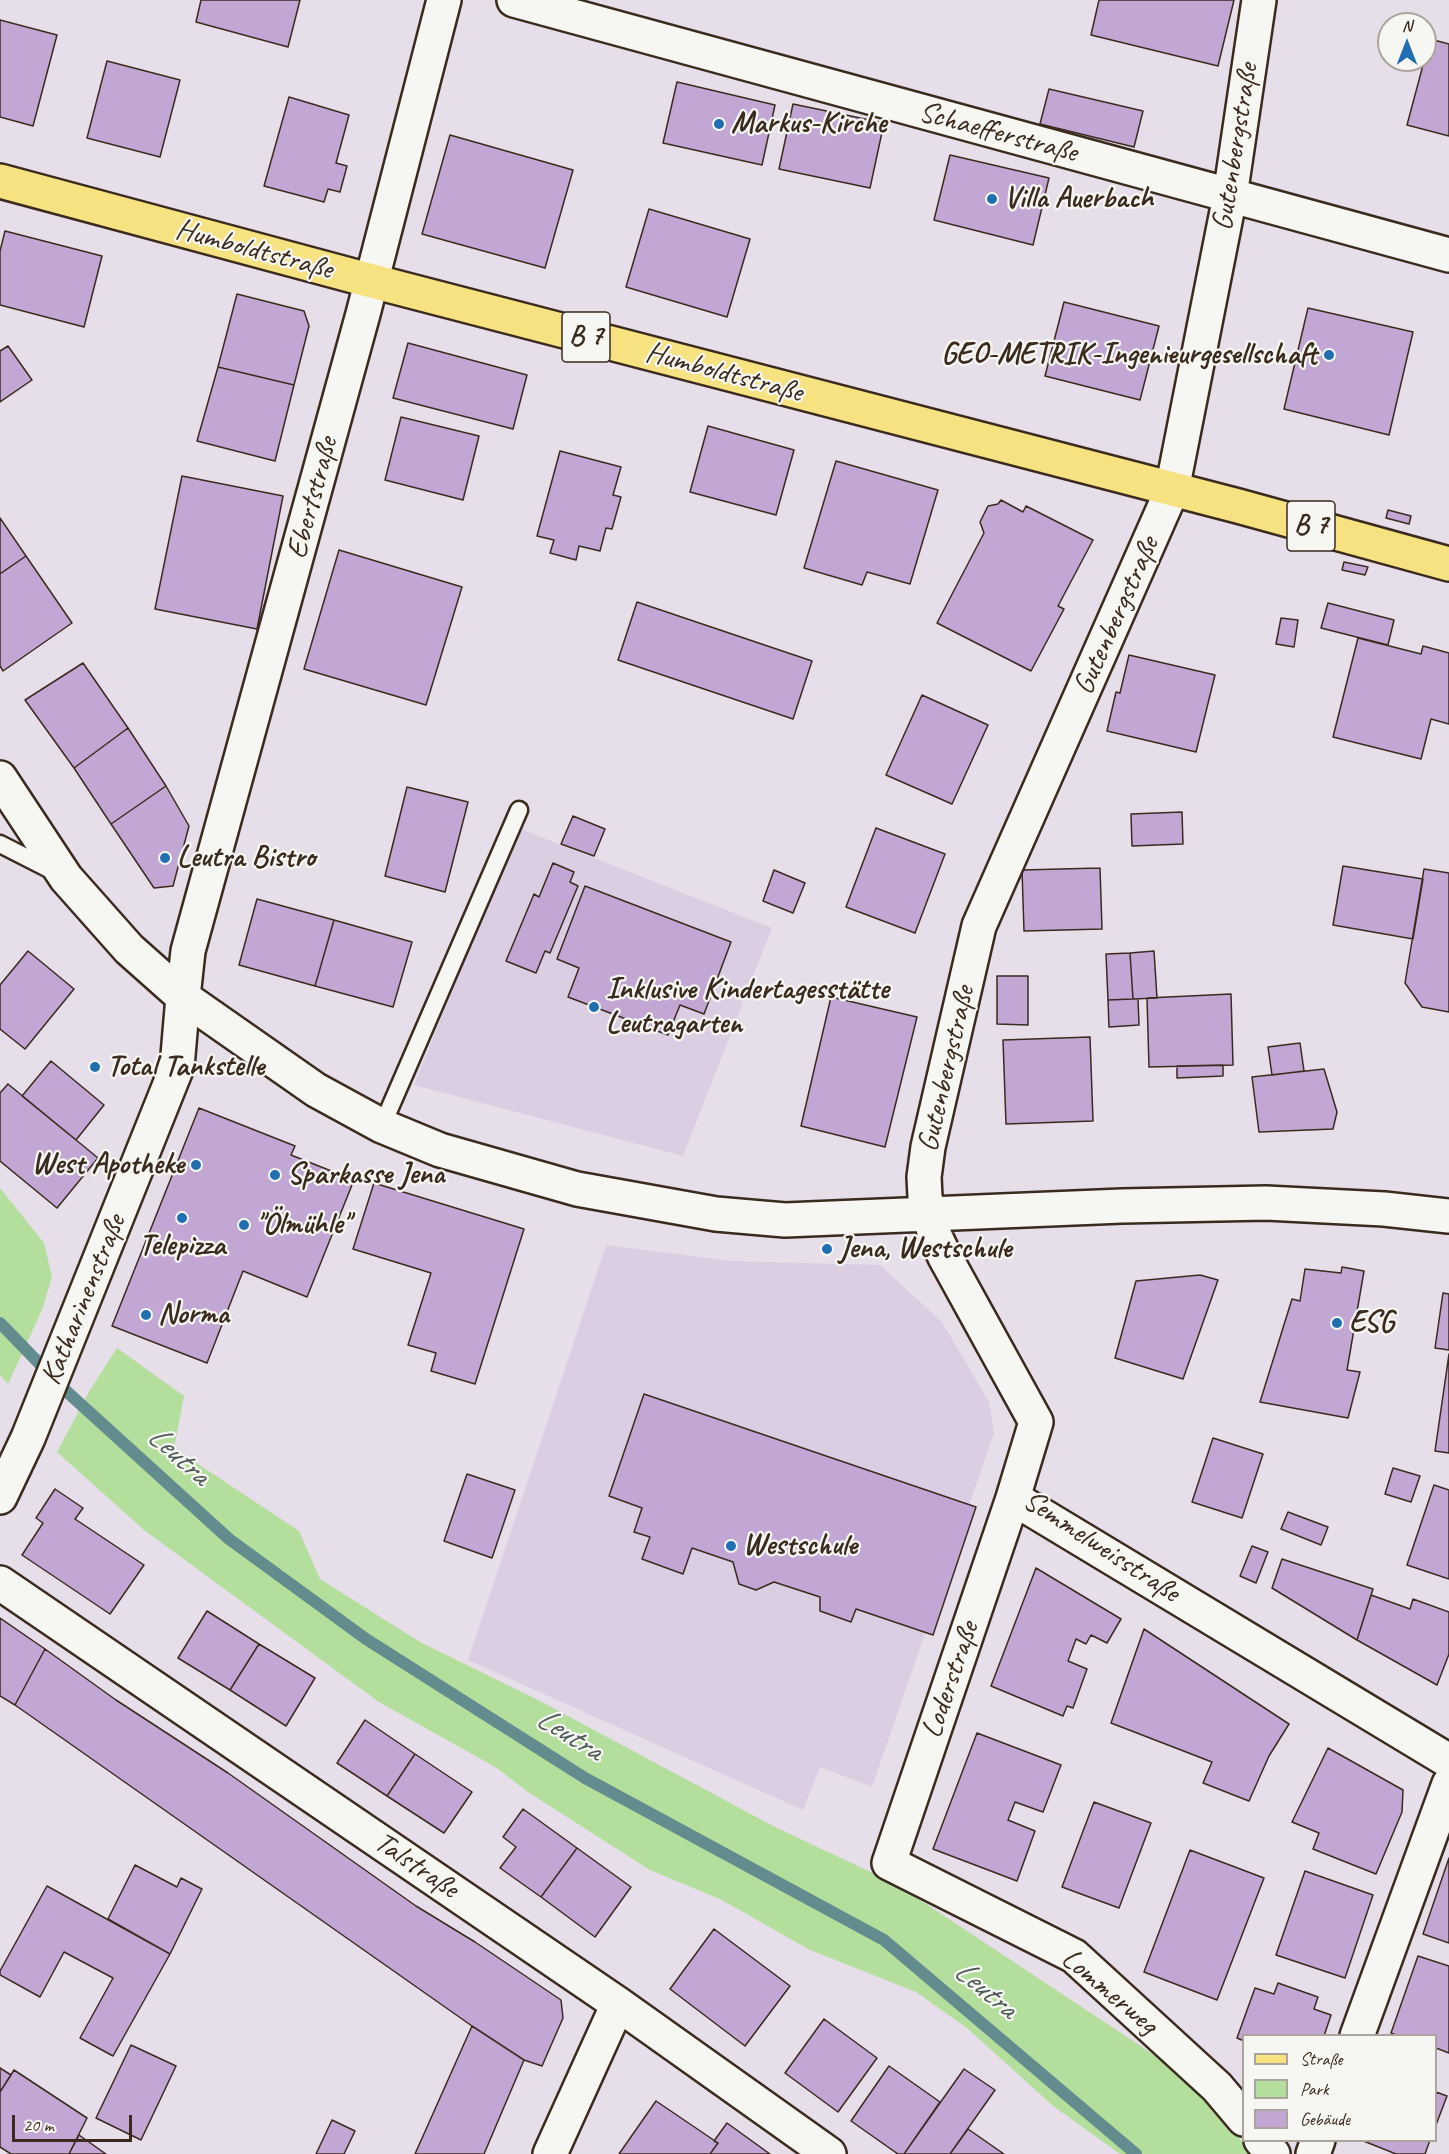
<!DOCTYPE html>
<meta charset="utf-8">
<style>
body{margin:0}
#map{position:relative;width:1449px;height:2154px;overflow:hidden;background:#e6dee9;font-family:Caveat,sans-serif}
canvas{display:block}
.legend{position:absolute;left:1242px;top:2034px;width:195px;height:108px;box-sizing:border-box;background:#f6f6f2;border:2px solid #aba49d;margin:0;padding:8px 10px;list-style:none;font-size:18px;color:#3b2a1e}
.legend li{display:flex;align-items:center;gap:12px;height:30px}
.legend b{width:30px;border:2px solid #aba49d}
.north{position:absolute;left:1377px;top:12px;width:60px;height:60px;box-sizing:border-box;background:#f6f6f2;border:2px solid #aba49d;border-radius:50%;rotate:0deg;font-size:16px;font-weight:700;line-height:24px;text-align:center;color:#3b2a1e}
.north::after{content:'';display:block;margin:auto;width:21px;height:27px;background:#1f6fb2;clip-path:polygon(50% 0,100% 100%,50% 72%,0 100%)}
.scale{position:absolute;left:12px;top:2115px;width:120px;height:27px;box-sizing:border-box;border:3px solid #3b2a1e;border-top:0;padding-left:8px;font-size:18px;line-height:21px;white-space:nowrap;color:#3b2a1e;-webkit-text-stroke:4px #f6f6f2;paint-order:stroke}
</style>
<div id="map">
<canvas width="1449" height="2154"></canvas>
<ul class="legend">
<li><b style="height:8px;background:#f6e281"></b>Straße</li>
<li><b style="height:16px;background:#b3de9c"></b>Park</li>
<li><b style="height:16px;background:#c2a7d5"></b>Gebäude</li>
</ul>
<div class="north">N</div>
<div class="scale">20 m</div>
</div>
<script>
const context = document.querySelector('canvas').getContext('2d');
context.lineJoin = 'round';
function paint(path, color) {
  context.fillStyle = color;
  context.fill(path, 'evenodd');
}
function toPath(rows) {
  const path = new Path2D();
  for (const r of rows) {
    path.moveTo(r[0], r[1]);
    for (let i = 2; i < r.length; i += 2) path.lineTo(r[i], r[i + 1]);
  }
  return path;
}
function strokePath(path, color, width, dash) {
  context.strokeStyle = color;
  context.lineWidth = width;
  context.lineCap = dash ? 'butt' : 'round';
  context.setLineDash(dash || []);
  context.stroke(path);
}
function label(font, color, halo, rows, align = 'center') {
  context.font = font + ' Caveat,sans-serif';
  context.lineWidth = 4.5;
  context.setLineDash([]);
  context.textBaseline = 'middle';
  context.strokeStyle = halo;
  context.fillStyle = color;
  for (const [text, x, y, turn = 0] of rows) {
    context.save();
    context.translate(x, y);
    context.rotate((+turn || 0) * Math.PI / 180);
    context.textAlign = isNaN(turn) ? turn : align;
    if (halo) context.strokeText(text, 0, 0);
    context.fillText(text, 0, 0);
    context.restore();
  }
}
paint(toPath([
 [518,828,772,928,683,1156,414,1085],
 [606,1245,732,1261,880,1265,942,1322,989,1402,994,1433,872,1787,820,1767,803,1810,468,1660]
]), '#dbcee3');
paint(toPath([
 [0,1188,44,1243,52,1277,42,1310,8,1384,0,1375],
 [117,1348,184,1396,174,1448,299,1531,320,1579,420,1642,538,1700,775,1827,896,1884,1192,2080,1252,2154,1120,2154,1052,2105,967,2028,916,1992,808,1949,722,1900,650,1870,528,1792,497,1768,379,1702,144,1530,57,1452,90,1390]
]), '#b3de9c');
strokePath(toPath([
 [0,1323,65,1390,229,1539,366,1639,585,1778,884,1940,1136,2154]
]), '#638c8f', 12);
const building = toPath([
 [201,0,300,0,288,47,196,22,201,0],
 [1099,0,1234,0,1218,66,1091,35,1099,0],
 [0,20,57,35,33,126,0,117,0,20],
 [1430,39,1449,44,1449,136,1407,125,1430,39],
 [107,61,180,80,160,157,87,138,107,61],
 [677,82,775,105,762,165,663,143,677,82],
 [1049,89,1143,111,1134,147,1040,124,1049,89],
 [289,97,349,115,336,163,347,166,340,192,328,189,324,202,264,186,289,97],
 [793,104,884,123,870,188,779,169,793,104],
 [450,135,573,170,545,268,422,234,450,135],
 [950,155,1049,178,1033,245,934,220,950,155],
 [649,209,750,239,727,317,626,287,649,209],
 [5,231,102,256,84,327,0,305,0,251,5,231],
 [237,294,304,311,309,326,294,385,218,367,237,294],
 [1064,302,1159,326,1140,400,1045,376,1064,302],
 [1308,308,1413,332,1389,435,1284,409,1308,308],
 [408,343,527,375,513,429,393,398,408,343],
 [8,346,32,380,0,402,0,351,8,346],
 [218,367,294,385,275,461,197,441,218,367],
 [401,417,479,436,463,500,385,480,401,417],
 [708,426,794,450,776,515,690,492,708,426],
 [560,451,621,467,613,495,621,497,612,529,606,528,600,551,579,546,576,560,550,553,554,540,537,536,560,451],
 [836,461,938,490,910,584,867,572,862,585,804,568,836,461],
 [182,476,283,496,257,629,155,609,182,476],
 [1001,500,1023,512,1026,506,1093,540,1058,606,1064,609,1031,671,937,623,984,533,980,522,988,506,998,504,1001,500],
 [1388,510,1411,516,1409,524,1386,518,1388,510],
 [0,518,26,556,0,574,0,518],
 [339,550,462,587,426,705,304,669,339,550],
 [26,556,72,623,3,671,0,666,0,574,26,556],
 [1344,562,1368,567,1365,575,1342,570,1344,562],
 [637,602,812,661,793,719,618,660,637,602],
 [1328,603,1394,620,1388,645,1321,628,1328,603],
 [1281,618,1298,620,1294,647,1276,644,1281,618],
 [1358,638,1421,654,1423,646,1449,653,1449,724,1431,719,1421,759,1333,737,1358,638],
 [1129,655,1215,675,1196,752,1107,731,1116,692,1120,693,1129,655],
 [83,663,128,728,74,768,25,700,83,663],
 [922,695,988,725,952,804,886,775,922,695],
 [128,728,166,786,111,824,74,768,128,728],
 [166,786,189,826,173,886,154,888,111,824,166,786],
 [407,787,468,802,445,892,385,876,407,787],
 [1182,812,1183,844,1132,846,1131,814,1182,812],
 [573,816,605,829,594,856,561,844,573,816],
 [876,828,945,854,915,933,846,907,876,828],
 [553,863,574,872,570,882,578,886,550,953,545,951,536,973,506,961,534,894,539,897,553,863],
 [1343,866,1423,879,1413,939,1333,925,1343,866],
 [1100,868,1102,929,1024,931,1022,870,1100,868],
 [1424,869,1449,873,1449,1012,1422,1007,1405,983,1424,869],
 [774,870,805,883,793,913,763,901,774,870],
 [585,886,731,942,704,1014,680,1005,668,1035,568,997,579,968,557,959,585,886],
 [257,899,334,920,315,986,239,965,257,899],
 [334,920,412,942,393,1007,315,986,334,920],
 [28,951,74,989,25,1049,0,1029,0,985,28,951],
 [1154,951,1157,998,1133,999,1130,953,1154,951],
 [1130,953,1133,999,1108,1000,1106,954,1130,953],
 [997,976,1028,976,1028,1025,997,1024,997,976],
 [1231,994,1233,1065,1149,1067,1147,998,1231,994],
 [831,997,917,1017,885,1147,801,1126,831,997],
 [1133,999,1138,999,1139,1025,1109,1027,1108,1000,1133,999],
 [1090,1037,1093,1121,1006,1124,1003,1040,1090,1037],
 [1300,1043,1304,1071,1272,1075,1268,1047,1300,1043],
 [51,1061,104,1105,76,1140,22,1096,51,1061],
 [1223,1065,1223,1076,1177,1078,1177,1066,1223,1065],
 [1324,1069,1337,1112,1333,1129,1259,1132,1252,1077,1324,1069],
 [8,1084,98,1158,57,1208,0,1161,0,1093,8,1084],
 [199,1108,295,1146,291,1155,354,1180,307,1297,243,1271,207,1363,112,1326,199,1108],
 [374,1183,524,1229,475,1384,431,1371,436,1353,408,1345,431,1273,353,1249,374,1183],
 [1342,1267,1364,1271,1347,1370,1360,1372,1348,1418,1260,1402,1292,1299,1300,1301,1305,1269,1341,1273,1342,1267],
 [1200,1275,1218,1280,1183,1379,1115,1358,1136,1281,1200,1275],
 [1443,1293,1449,1294,1449,1350,1435,1348,1443,1293],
 [1449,1354,1449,1453,1435,1451,1449,1354],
 [644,1394,976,1507,933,1635,856,1609,851,1622,820,1611,820,1597,774,1582,756,1590,739,1584,733,1562,692,1548,683,1574,642,1559,650,1537,634,1532,642,1508,609,1496,644,1394],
 [1213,1438,1263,1454,1242,1518,1192,1502,1213,1438],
 [1393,1468,1420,1476,1411,1502,1385,1494,1393,1468],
 [467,1474,515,1490,492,1558,444,1541,467,1474],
 [1434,1485,1449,1490,1449,1579,1407,1565,1434,1485],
 [55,1489,83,1508,75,1519,144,1565,110,1614,22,1555,43,1523,36,1518,55,1489],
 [1288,1512,1328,1527,1321,1545,1281,1529,1288,1512],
 [1252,1546,1268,1552,1256,1583,1240,1576,1252,1546],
 [1282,1559,1373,1589,1357,1640,1272,1588,1282,1559],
 [1036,1568,1121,1619,1107,1643,1091,1635,1086,1644,1076,1639,1068,1661,1087,1669,1073,1708,1067,1706,1063,1716,991,1686,1036,1568],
 [1371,1595,1410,1609,1413,1599,1449,1612,1449,1654,1437,1685,1357,1640,1371,1595],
 [207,1611,259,1644,230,1690,178,1658,207,1611],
 [0,1618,45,1649,15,1705,0,1696,0,1618],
 [1144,1629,1289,1724,1269,1756,1249,1801,1203,1783,1212,1762,1111,1723,1144,1629],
 [259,1644,315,1678,286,1726,230,1690,259,1644],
 [45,1649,116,1700,228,1773,416,1906,475,1942,561,2000,563,2018,542,2066,524,2060,472,2026,15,1705,45,1649],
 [365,1720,415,1754,387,1796,337,1763,365,1720],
 [977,1733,1061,1765,1043,1812,1015,1802,1008,1820,1035,1831,1017,1881,933,1849,977,1733],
 [1328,1748,1403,1790,1402,1812,1376,1874,1313,1849,1319,1833,1292,1822,1328,1748],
 [415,1754,472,1792,444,1833,387,1796,415,1754],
 [1094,1802,1151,1823,1119,1908,1062,1887,1094,1802],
 [523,1809,577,1848,541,1897,500,1868,516,1847,503,1837,523,1809],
 [577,1848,631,1887,595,1937,541,1897,577,1848],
 [1190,1850,1264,1878,1217,2000,1144,1972,1190,1850],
 [1449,1858,1449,1943,1423,1934,1449,1858],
 [135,1865,177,1887,181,1878,202,1889,170,1954,108,1919,135,1865],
 [1305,1871,1373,1895,1345,1978,1276,1955,1305,1871],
 [47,1886,170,1954,113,2056,80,2038,113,1978,64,1952,40,1997,0,1975,0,1971,47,1886],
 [714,1929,790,1986,745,2046,670,1989,714,1929],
 [1418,1956,1449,1966,1449,2053,1436,2048,1436,2036,1398,2036,1391,2033,1418,1956],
 [1278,1983,1318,1997,1314,2009,1331,2015,1324,2036,1244,2036,1244,2041,1237,2038,1255,1988,1274,1994,1278,1983],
 [824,2019,877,2058,838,2112,785,2073,824,2019],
 [472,2026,524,2060,484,2154,415,2154,472,2026],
 [131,2045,176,2066,141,2140,96,2118,131,2045],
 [889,2066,940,2102,904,2154,898,2154,851,2121,889,2066],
 [0,2068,11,2075,0,2092,0,2068],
 [964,2069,995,2090,950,2154,904,2154,964,2069],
 [14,2070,87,2118,69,2154,11,2154,0,2147,0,2092,14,2070],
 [1436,2092,1447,2096,1436,2125,1436,2092],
 [656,2101,718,2143,710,2154,619,2154,656,2101],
 [332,2120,355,2131,344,2154,316,2154,332,2120],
 [727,2123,770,2154,710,2154,718,2143,714,2141,727,2123],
 [968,2129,1004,2154,950,2154,968,2129],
 [79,2135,106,2154,69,2154,79,2135],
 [1361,2140,1430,2140,1425,2154,1396,2154,1361,2140]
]);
paint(building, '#c2a7d5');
strokePath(building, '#3b2a1e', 1.5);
const service = toPath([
 [0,844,55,872],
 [382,1126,519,810]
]);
const minor = toPath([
 [444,0,363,314,188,951,183,997,316,1090,382,1126,440,1150,577,1189,716,1214,785,1220,1122,1206,1266,1203,1384,1209,1449,1216],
 [514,0,1449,255],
 [1259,0,1230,196,1172,490,979,926,928,1147,924,1177,925,1197,935,1236,945,1257,1036,1422,1013,1498,1449,1761],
 [1013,1498,889,1863,1074,1956,1217,2087,1244,2119],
 [0,1583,618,2004,829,2154],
 [1357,2036,1449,1784],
 [1261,2140,1273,2154],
 [550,2154,618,2004],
 [1313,2154,1318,2140]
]);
const tertiary = toPath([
 [0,778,66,878,129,949,183,997,177,1067,28,1438,0,1497]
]);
const primary = toPath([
 [0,181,372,281,1238,506,1449,564]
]);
strokePath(service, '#3b2a1e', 21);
strokePath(minor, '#3b2a1e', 38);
strokePath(tertiary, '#3b2a1e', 38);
strokePath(primary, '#3b2a1e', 38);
strokePath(service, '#f6f6f2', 16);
strokePath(minor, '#f6f6f2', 33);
strokePath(tertiary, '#f6f6f2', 33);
strokePath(primary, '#f6e281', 33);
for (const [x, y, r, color] of [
 [719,124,6,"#1f6fb2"],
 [992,199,6,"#1f6fb2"],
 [1329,355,6,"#1f6fb2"],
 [165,858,6,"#1f6fb2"],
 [594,1007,6,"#1f6fb2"],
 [95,1067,6,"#1f6fb2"],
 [196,1165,6,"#1f6fb2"],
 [275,1175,6,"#1f6fb2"],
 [182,1218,6,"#1f6fb2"],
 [244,1225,6,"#1f6fb2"],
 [827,1249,6,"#1f6fb2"],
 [146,1315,6,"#1f6fb2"],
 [1337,1323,6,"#1f6fb2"],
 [731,1546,6,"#1f6fb2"]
]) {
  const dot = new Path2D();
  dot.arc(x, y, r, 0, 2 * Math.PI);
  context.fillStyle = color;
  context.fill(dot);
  strokePath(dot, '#f6f6f2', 2);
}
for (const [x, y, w] of [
 [586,337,48],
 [1311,526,48]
]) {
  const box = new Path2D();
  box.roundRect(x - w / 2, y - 25, w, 50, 4.5);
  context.fillStyle = '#f6f6f2';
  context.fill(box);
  strokePath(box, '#3b2a1e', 1.5);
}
label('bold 28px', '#3b2a1e', null, [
 ["B 7",586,337],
 ["B 7",1311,526]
]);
label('bold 30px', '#3b2a1e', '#f6f6f2', [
 ["Markus-Kirche",731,124],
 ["Villa Auerbach",1004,199],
 ["GEO-METRIK-Ingenieurgesellschaft",1317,355,"right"],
 ["Leutra Bistro",177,858],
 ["Inklusive Kindertagesstätte",606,990],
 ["Leutragarten",606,1024],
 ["Total Tankstelle",107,1067],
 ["West Apotheke",184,1165,"right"],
 ["Sparkasse Jena",287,1175],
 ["\"Ölmühle\"",256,1225],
 ["Telepizza",182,1246,"center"],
 ["Jena, Westschule",839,1249],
 ["Norma",158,1315],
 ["ESG",1349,1323],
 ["Westschule",743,1546]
], 'left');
label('30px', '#3b2a1e', '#f6f6f2', [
 ["Schaefferstraße",998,133,15],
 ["Gutenbergstraße",1236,147,-81],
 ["Humboldtstraße",254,250,15],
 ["Humboldtstraße",724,373,15],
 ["Ebertstraße",313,498,-75],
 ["Gutenbergstraße",1117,616,-66],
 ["Gutenbergstraße",947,1069,-77],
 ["Katharinenstraße",84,1300,-68],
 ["Semmelweisstraße",1101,1547,33],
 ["Loderstraße",951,1680,-71],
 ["Talstraße",416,1866,34],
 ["Lommerweg",1109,1992,40]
]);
label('italic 32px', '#4f5b56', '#f6f6f2', [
 ["Leutra",178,1456,42],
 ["Leutra",569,1735,32],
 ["Leutra",985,1990,40]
]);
</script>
